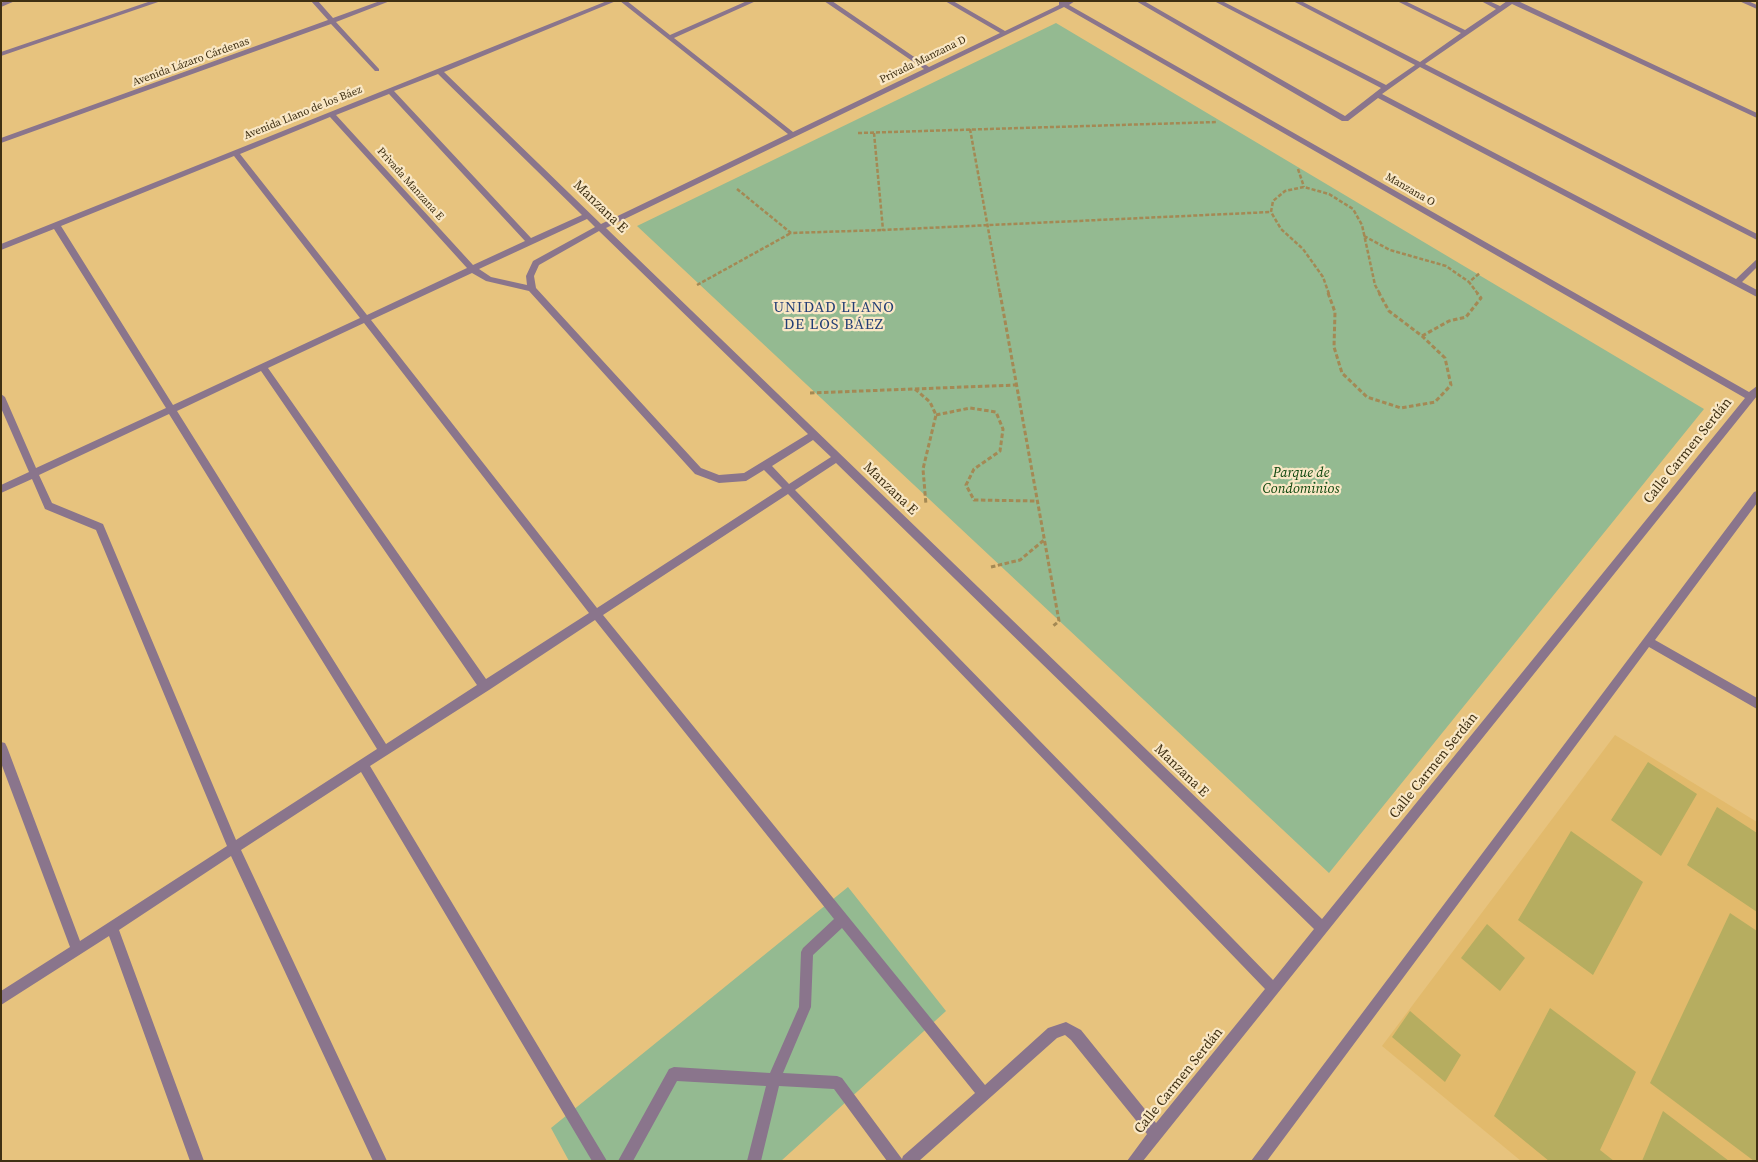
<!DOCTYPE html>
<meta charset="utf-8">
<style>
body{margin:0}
#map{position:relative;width:1758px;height:1162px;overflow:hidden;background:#e7c37e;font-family:"Source Serif 4",serif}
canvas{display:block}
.frame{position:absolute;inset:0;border:2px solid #3f3013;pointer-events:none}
</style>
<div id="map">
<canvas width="1758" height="1162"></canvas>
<div class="frame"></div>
</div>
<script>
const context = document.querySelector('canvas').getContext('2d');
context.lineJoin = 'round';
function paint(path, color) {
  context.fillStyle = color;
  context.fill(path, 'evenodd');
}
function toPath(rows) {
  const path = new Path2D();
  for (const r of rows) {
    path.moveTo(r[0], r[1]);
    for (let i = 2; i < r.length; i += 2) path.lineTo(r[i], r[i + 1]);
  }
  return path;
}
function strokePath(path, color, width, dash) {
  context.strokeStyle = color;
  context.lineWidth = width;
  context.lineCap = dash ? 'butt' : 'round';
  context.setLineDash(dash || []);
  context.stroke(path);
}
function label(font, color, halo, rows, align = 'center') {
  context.font = font + ' "Source Serif 4",serif';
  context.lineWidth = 4.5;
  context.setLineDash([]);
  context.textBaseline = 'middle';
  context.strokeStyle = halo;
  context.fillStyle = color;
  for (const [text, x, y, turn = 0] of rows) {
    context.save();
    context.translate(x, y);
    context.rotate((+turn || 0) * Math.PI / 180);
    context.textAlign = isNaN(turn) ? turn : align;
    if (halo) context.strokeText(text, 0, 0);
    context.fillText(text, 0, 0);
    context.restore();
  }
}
paint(toPath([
 [1615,735,1757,822,1757,1161,1521,1161,1382,1046]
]), '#e2ba6c');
paint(toPath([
 [1056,23,1704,409,1329,873,637,226],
 [848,887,946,1011,781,1161,569,1161,551,1128]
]), '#94ba91');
paint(toPath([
 [1648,762,1697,794,1661,856,1611,820],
 [1717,807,1757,833,1757,912,1687,865],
 [1571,831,1643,882,1593,975,1518,920],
 [1730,913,1757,931,1757,1161,1754,1161,1650,1083],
 [1487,924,1525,958,1500,991,1461,958],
 [1550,1008,1636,1072,1600,1150,1614,1161,1549,1161,1494,1116],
 [1410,1011,1461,1055,1445,1082,1392,1037],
 [1663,1111,1729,1161,1642,1161]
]), '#b6ad60');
strokePath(toPath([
 [970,129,1000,294],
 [858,133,1217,122],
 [874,133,883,230,1271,212],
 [1298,169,1304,187],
 [737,189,791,233,883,230],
 [1364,236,1390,250,1446,266,1469,282],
 [697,285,791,233],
 [1329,294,1323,277,1303,249,1281,229,1271,212,1273,201,1285,191,1304,187,1329,194,1353,209,1362,225,1375,285,1380,294],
 [1478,294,1469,282,1480,273]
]), '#a48954', 2.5, [4, 2]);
strokePath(toPath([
 [1000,293,1059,621,1052,627],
 [1328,293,1335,312,1334,347,1342,373,1367,397,1401,408,1435,402,1451,385,1445,358,1422,336,1389,311,1379,293],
 [1422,336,1449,321,1466,317,1481,298,1477,293],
 [915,389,930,402,936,415,923,469,926,505],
 [810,393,1016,385],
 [936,415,970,408,996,412,1003,429,1000,451,974,469,966,485,974,500,1037,501],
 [991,567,1020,560,1044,540]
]), '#a48954', 3, [4.5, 2.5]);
paint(toPath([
 [5,1,15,1,1,7,1,3,5,1],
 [151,1,161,1,1,56,1,52,151,1],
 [311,1,318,1,333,18,380,1,390,1,336,22,379,69,379,71,375,71,331,24,1,143,1,138,328,20,311,1],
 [607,1,616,1,444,72,601,224,788,134,620,1,627,1,670,35,747,1,756,1,674,38,793,132,924,69,824,1,832,1,929,67,1000,33,945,1,953,1,1005,31,1059,5,1059,2,1075,1,1069,5,1749,392,1757,386,1757,396,1143,1161,1127,1161,1147,1134,1071,1040,1065,1035,1057,1038,919,1161,887,1161,834,1089,779,1086,761,1161,747,1161,766,1086,677,1081,633,1161,618,1161,669,1069,674,1067,770,1073,799,1007,801,952,803,948,834,919,595,620,489,690,370,766,607,1161,592,1161,361,772,241,850,387,1161,373,1161,231,856,119,930,204,1161,190,1161,109,936,1,1005,1,991,70,947,1,763,1,742,5,743,7,747,80,941,227,846,96,530,45,509,32,479,1,493,1,485,29,472,1,408,1,394,5,397,36,468,166,408,54,229,1,250,1,244,607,1],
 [1064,7,1745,398,1322,919,606,228,1064,7],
 [438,74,582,215,531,238,394,91,438,74],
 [389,94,525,241,473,265,336,115,389,94],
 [330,117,467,268,367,315,240,154,330,117],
 [234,156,360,318,173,405,61,226,234,156],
 [587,219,595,227,533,261,526,276,527,285,491,277,479,269,587,219],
 [599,231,808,434,744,473,719,475,701,468,536,288,534,276,539,265,599,231],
 [472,273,486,281,529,291,695,474,719,483,746,481,764,470,782,488,597,608,371,320,472,273],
 [364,323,589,613,486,679,268,368,364,323],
 [261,371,477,685,386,744,177,411,261,371],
 [169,414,377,749,236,840,103,524,52,503,39,475,169,414],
 [813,440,831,457,789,484,772,466,813,440],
 [836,463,1314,929,1273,980,795,490,836,463],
 [788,494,1265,989,1156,1123,1081,1030,1066,1022,1048,1028,985,1085,603,615,788,494],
 [842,928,975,1093,903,1156,902,1159,842,1078,837,1076,783,1073,811,1007,813,955,842,928],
 [1136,1,1144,1,1345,116,1381,88,1214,1,1222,1,1386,85,1415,65,1293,1,1301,1,1420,62,1461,33,1397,1,1405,1,1465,30,1496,9,1481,1,1489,1,1500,6,1507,1,1518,1,1757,113,1757,118,1512,4,1425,64,1757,234,1757,240,1420,67,1382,94,1736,279,1757,259,1757,267,1742,282,1757,290,1757,297,1378,98,1348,121,1342,121,1136,1],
 [1739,1,1748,1,1757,5,1757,9,1739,1],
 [1757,491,1757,503,1655,640,1757,698,1757,709,1649,647,1267,1161,1251,1161,1754,492,1757,491]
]), '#8a758c');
label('11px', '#3f3013', '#f9e7c5', [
 ["Privada Manzana D",923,60,-26],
 ["Avenida Lázaro Cárdenas",191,62,-20],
 ["Avenida Llano de los Báez",303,113,-22],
 ["Privada Manzana E",410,184,48],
 ["Manzana O",1410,190,30]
]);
label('14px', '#3f3013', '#f9e7c5', [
 ["Manzana E",600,207,44],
 ["Calle Carmen Serdán",1688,451,-51],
 ["Manzana E",890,489,44],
 ["Calle Carmen Serdán",1434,766,-51],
 ["Manzana E",1181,771,44],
 ["Calle Carmen Serdán",1179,1081,-51]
]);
label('italic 14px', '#0c450c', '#f9e7c5', [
 ["Parque de",1301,473],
 ["Condominios",1301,489]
]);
context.letterSpacing = '1px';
label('15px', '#233e75', '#f9e7c5', [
 ["UNIDAD LLANO",834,308],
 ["DE LOS BÁEZ",834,325]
]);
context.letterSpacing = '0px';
</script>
